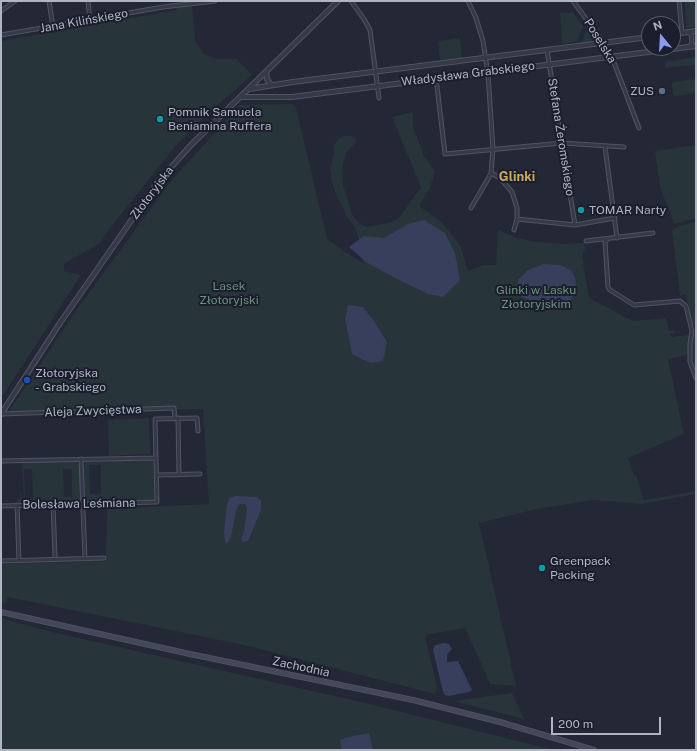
<!DOCTYPE html>
<meta charset="utf-8">
<style>
body{margin:0}
#map{position:relative;width:697px;height:751px;overflow:hidden;background:#232736;font-family:"Public Sans",sans-serif}
canvas{display:block}
.frame{position:absolute;inset:0;border:2px solid #b0b4c3;pointer-events:none}
.north{position:absolute;left:641px;top:16px;width:40px;height:40px;box-sizing:border-box;background:#1b1e2c;border:1px solid #575a68;border-radius:50%;rotate:342deg;font-size:11px;font-weight:700;line-height:16px;text-align:center;color:#b0b4c3}
.north::after{content:'';display:block;margin:auto;width:14px;height:18px;background:#8b9bee;clip-path:polygon(50% 0,100% 100%,50% 72%,0 100%)}
.scale{position:absolute;left:551px;top:717px;width:110px;height:18px;box-sizing:border-box;border:2px solid #b0b4c3;border-top:0;padding-left:5px;font-size:12px;line-height:14px;white-space:nowrap;color:#b0b4c3;-webkit-text-stroke:3px #1b1e2c;paint-order:stroke}
</style>
<div id="map">
<canvas width="697" height="751"></canvas>
<div class="frame"></div>
<div class="north">N</div>
<div class="scale">200 m</div>
</div>
<script>
const context = document.querySelector('canvas').getContext('2d');
context.lineJoin = 'round';
function paint(path, color) {
  context.fillStyle = color;
  context.fill(path, 'evenodd');
}
function toPath(rows) {
  const path = new Path2D();
  for (const r of rows) {
    path.moveTo(r[0], r[1]);
    for (let i = 2; i < r.length; i += 2) path.lineTo(r[i], r[i + 1]);
  }
  return path;
}
function strokePath(path, color, width, dash) {
  context.strokeStyle = color;
  context.lineWidth = width;
  context.lineCap = dash ? 'butt' : 'round';
  context.setLineDash(dash || []);
  context.stroke(path);
}
function label(font, color, halo, rows, align = 'center') {
  context.font = font + ' "Public Sans",sans-serif';
  context.lineWidth = 4;
  context.setLineDash([]);
  context.textBaseline = 'middle';
  context.strokeStyle = halo;
  context.fillStyle = color;
  for (const [text, x, y, turn = 0] of rows) {
    context.save();
    context.translate(x, y);
    context.rotate((+turn || 0) * Math.PI / 180);
    context.textAlign = isNaN(turn) ? turn : align;
    if (halo) context.strokeText(text, 0, 0);
    context.fillText(text, 0, 0);
    context.restore();
  }
}
paint(toPath([
 [685,1,696,1,696,27,686,28],
 [192,6,195,40,204,54,217,59,236,59,252,75,204,117,173,149,111,227,100,243,64,264,64,271,81,275,4,394,1,396,1,41,177,10,176,8],
 [573,12,583,26,577,41,562,44,560,13],
 [587,29,594,39,591,42,581,43],
 [460,38,462,58,440,60,438,41],
 [696,57,696,65,665,68,665,62],
 [696,79,696,93,675,96,673,95,672,85,673,82],
 [292,104,296,108,327,239,348,254,364,264,356,229,346,216,342,205,337,197,332,182,330,168,334,154,334,145,338,139,343,136,350,136,355,138,356,142,347,152,344,159,342,171,343,185,352,214,357,221,366,227,389,223,399,218,421,187,392,117,413,112,413,127,424,156,435,171,430,188,419,206,442,222,460,245,468,271,484,265,496,265,498,230,517,238,537,242,564,244,584,243,585,251,584,251,582,256,589,298,633,321,666,318,669,331,674,330,676,333,669,334,672,337,696,334,696,372,693,364,692,352,686,355,668,359,684,434,628,458,634,476,636,475,644,500,696,491,696,494,642,504,593,500,537,509,479,523,516,686,490,684,465,628,425,635,437,688,435,694,244,645,8,597,5,604,1,603,1,564,106,561,107,509,209,504,203,409,102,411,7,414,77,309,171,181,240,105],
 [363,307,374,321,387,342,352,354,345,320],
 [261,500,241,539,244,530,247,508,245,504,240,504,237,508,231,537,227,504],
 [696,145,696,218,674,224,660,187,655,151],
 [696,222,696,327,692,321,686,295,680,296,672,230,679,226],
 [149,418,150,454,109,456,108,420],
 [152,460,153,462,155,498,153,500,85,501,84,465,86,462],
 [89,465,101,465,101,494,90,494],
 [73,461,81,465,82,500,78,502,20,504,18,502,18,499,20,499,20,493,21,493,22,501,24,501,22,463],
 [24,469,32,469,33,499,25,499],
 [63,469,72,469,72,497,64,497],
 [1,618,48,631,361,702,554,750,1,750],
 [512,693,524,719,453,701]
]), '#27353a');
paint(toPath([
 [424,220,445,233,455,253,460,280,443,297,428,294,395,278,366,262,349,247,364,236,384,238,408,224],
 [543,264,560,265,572,271,576,281,575,291,571,300,562,304,549,304,523,298,518,293,518,280,528,270],
 [348,305,363,307,374,321,387,342,383,361,370,363,352,354,345,320],
 [236,496,256,497,261,500,261,510,248,541,243,542,241,539,244,530,247,508,245,504,240,504,237,508,231,537,227,544,225,542,224,533,227,504,229,498],
 [444,643,449,644,452,649,447,654,447,662,458,661,472,690,469,692,449,696,445,695,443,692,433,650,435,645],
 [369,733,373,750,342,750,340,740,348,737]
]), '#373f5c');
const minor = toPath([
 [49,1,53,27],
 [88,1,90,21],
 [351,1,364,19,370,30,379,98],
 [468,1,476,18,483,41,488,74,493,149,491,173,488,179,471,208],
 [573,1,604,43,613,60,639,128],
 [679,1,682,33],
 [1,11,15,1],
 [688,32,691,34,692,43,689,47],
 [1,35,163,7,215,1],
 [547,50,575,225],
 [436,78,445,154,562,143,624,147],
 [605,147,617,238],
 [491,173,500,178,512,192,517,208,517,219,514,230],
 [517,219,575,225,615,218],
 [608,239,605,242,608,287,610,290,634,305,680,301,686,306,692,331,690,344,690,362,696,378],
 [586,241,653,233],
 [1,414,174,408,175,418],
 [178,418,179,475],
 [81,459,85,559],
 [1,461,156,458],
 [156,475,200,474],
 [17,505,19,560],
 [53,505,55,556],
 [1,506,157,502,155,419,197,418,198,431],
 [1,561,104,558]
]);
const tertiary = toPath([
 [673,34,696,31],
 [266,72,267,79,271,85],
 [249,89,293,82,649,37],
 [240,97,292,97,696,46],
 [1,414,60,323,158,182,191,145,338,1]
]);
const secondary = toPath([
 [1,612,190,654,413,700,500,722,594,750]
]);
strokePath(minor, '#505462', 5);
strokePath(tertiary, '#505462', 6);
strokePath(secondary, '#505462', 6);
strokePath(minor, '#363947', 3);
strokePath(tertiary, '#363947', 4);
strokePath(secondary, '#44485a', 4.5);
for (const [x, y, r, color] of [
 [662,91,4,"#5c6f8a"],
 [160,119,4,"#0f9aa8"],
 [581,210,4,"#0f9aa8"],
 [27,380,4,"#1a4fb4"],
 [542,568,4,"#0f9aa8"]
]) {
  const dot = new Path2D();
  dot.arc(x, y, r, 0, 2 * Math.PI);
  context.fillStyle = color;
  context.fill(dot);
  strokePath(dot, '#1b1e2c', 1.5);
}
label('12px', '#b0b4c3', '#1b1e2c', [
 ["Jana Kilińskiego",84,21,-10],
 ["Poselska",600,41,58],
 ["Władysława Grabskiego",468,74,-7],
 ["Stefana Żeromskiego",561,137,81],
 ["Złotoryjska",152,193,-53],
 ["Aleja Zwycięstwa",93,411,-2],
 ["Bolesława Leśmiana",79,504,-1],
 ["Zachodnia",301,667,12]
]);
label('12px', '#b0b4c3', '#1b1e2c', [
 ["ZUS",654,91,"right"],
 ["Pomnik Samuela",168,112],
 ["Beniamina Ruffera",168,126],
 ["TOMAR Narty",589,210],
 ["Złotoryjska",35,373],
 ["- Grabskiego",35,387],
 ["Greenpack",550,561],
 ["Packing",550,575]
], 'left');
label('12px', '#6a927c', '#1b1e2c', [
 ["Lasek",229,286],
 ["Złotoryjski",229,300],
 ["Glinki w Lasku",536,290],
 ["Złotoryjskim",536,304]
]);
label('bold 13px', '#c9a765', '#1b1e2c', [
 ["Glinki",517,177]
]);
</script>
